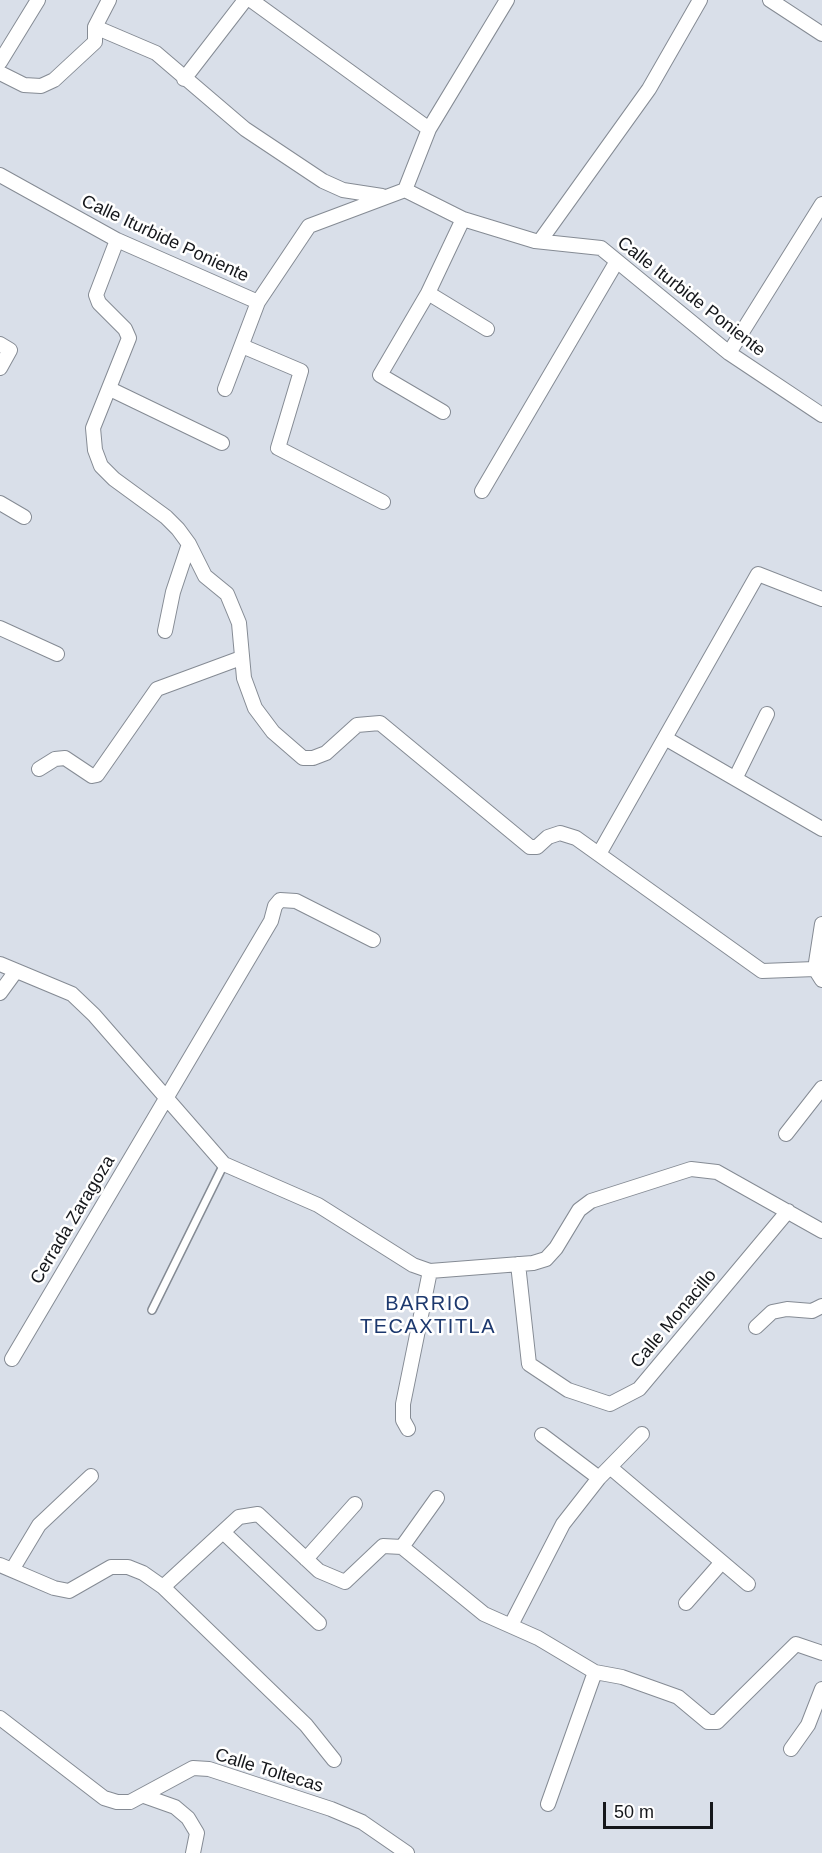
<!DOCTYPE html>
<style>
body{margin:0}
#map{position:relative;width:822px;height:1853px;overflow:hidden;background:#d9dfe9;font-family:Arial,sans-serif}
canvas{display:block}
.scale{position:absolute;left:603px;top:1802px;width:110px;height:27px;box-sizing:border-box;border:3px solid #15171b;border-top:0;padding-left:8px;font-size:18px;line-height:21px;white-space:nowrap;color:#15171b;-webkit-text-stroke:4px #fff;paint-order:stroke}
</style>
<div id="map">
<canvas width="822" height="1853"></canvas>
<div class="scale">50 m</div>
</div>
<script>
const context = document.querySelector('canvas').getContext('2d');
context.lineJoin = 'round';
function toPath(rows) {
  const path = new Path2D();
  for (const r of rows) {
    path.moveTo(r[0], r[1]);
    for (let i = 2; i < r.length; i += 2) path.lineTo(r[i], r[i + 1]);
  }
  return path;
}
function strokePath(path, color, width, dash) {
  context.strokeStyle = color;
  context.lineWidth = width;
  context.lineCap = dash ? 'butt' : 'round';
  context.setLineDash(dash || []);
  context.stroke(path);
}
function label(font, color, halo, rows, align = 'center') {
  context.font = font + ' Arial,sans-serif';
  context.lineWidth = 5;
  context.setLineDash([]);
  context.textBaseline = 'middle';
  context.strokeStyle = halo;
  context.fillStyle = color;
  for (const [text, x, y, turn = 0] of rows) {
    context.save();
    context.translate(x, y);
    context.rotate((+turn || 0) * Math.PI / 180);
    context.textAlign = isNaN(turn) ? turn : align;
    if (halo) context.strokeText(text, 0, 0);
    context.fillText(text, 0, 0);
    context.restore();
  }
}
const service = toPath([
 [152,1310,224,1164]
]);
const minor = toPath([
 [251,0,429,129],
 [770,0,822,34],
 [95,27,109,0],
 [0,62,38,0],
 [0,73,24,85,41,86,54,80,95,42,95,27,156,53,245,129,323,181,343,190,382,196],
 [184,79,245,0],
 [0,175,117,240,258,302,309,226,405,190,463,219,535,241,601,248,729,353,822,415],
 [405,190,429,129,507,0],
 [117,240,96,295,99,303,125,329,129,338,93,428,95,450,101,466,114,479,166,517,178,529,189,544,205,576,227,594,239,623,244,678,255,708,273,732,303,758,313,758,326,753,357,725,380,723,530,847,537,847,548,837,560,833,576,838,762,971,815,969,822,980],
 [540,241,649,89,700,0],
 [428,293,487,329],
 [0,344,10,350,0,368],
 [242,346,301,371,278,448,383,502],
 [729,353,822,204],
 [110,389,222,443],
 [225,389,258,302],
 [443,412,380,375,428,293,463,219],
 [482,491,617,261],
 [0,503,24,517],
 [0,628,57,654],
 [165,631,173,592,189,544],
 [665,738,822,829],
 [39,769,55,759,65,758,92,776,97,775,157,689,241,658],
 [736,777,767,714],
 [599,854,758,574,822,599],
 [0,964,72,994,94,1015,224,1164,318,1205,413,1265,430,1271,533,1263,546,1259,556,1248,579,1210,591,1201,691,1169,717,1172,822,1231],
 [815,969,822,924],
 [0,993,16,971],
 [786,1134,822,1088],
 [518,1264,529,1364,568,1390,610,1404,639,1389,788,1211],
 [756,1327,772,1312,787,1309,812,1311,822,1306],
 [12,1359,271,921,275,906,280,900,296,901,373,940],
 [408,1429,403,1420,403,1404,430,1271],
 [542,1435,599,1478],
 [611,1468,748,1584],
 [223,1532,319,1623],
 [402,1547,437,1498],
 [306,1559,355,1504],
 [0,1565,54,1588,69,1591,111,1567,128,1567,143,1573,163,1587,306,1725,334,1760],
 [12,1570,39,1525,91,1476],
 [163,1587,239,1517,258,1514,319,1571,345,1582,383,1546,402,1547,484,1614,538,1638,595,1672,622,1677,678,1697,708,1722,717,1722,796,1644,822,1653],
 [686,1603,722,1562],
 [511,1625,563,1524,599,1478,642,1434],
 [0,1718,104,1798,117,1802,130,1802,193,1768,209,1769,331,1809,362,1822,407,1853],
 [791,1749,808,1725,822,1689],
 [144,1796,175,1807,188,1818,197,1833,193,1853],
 [548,1804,595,1672]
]);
strokePath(service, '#858b94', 10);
strokePath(minor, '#858b94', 16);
strokePath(service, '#fff', 7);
strokePath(minor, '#fff', 14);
label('18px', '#15171b', '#fff', [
 ["Calle Iturbide Poniente",165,239,25],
 ["Calle Iturbide Poniente",691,297,38],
 ["Cerrada Zaragoza",73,1220,-59],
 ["Calle Monacillo",674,1319,-50],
 ["Calle Toltecas",269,1771,17]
]);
context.letterSpacing = '1.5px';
label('20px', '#1c386e', '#fff', [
 ["BARRIO",428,1304],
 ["TECAXTITLA",428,1327]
]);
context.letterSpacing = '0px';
</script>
